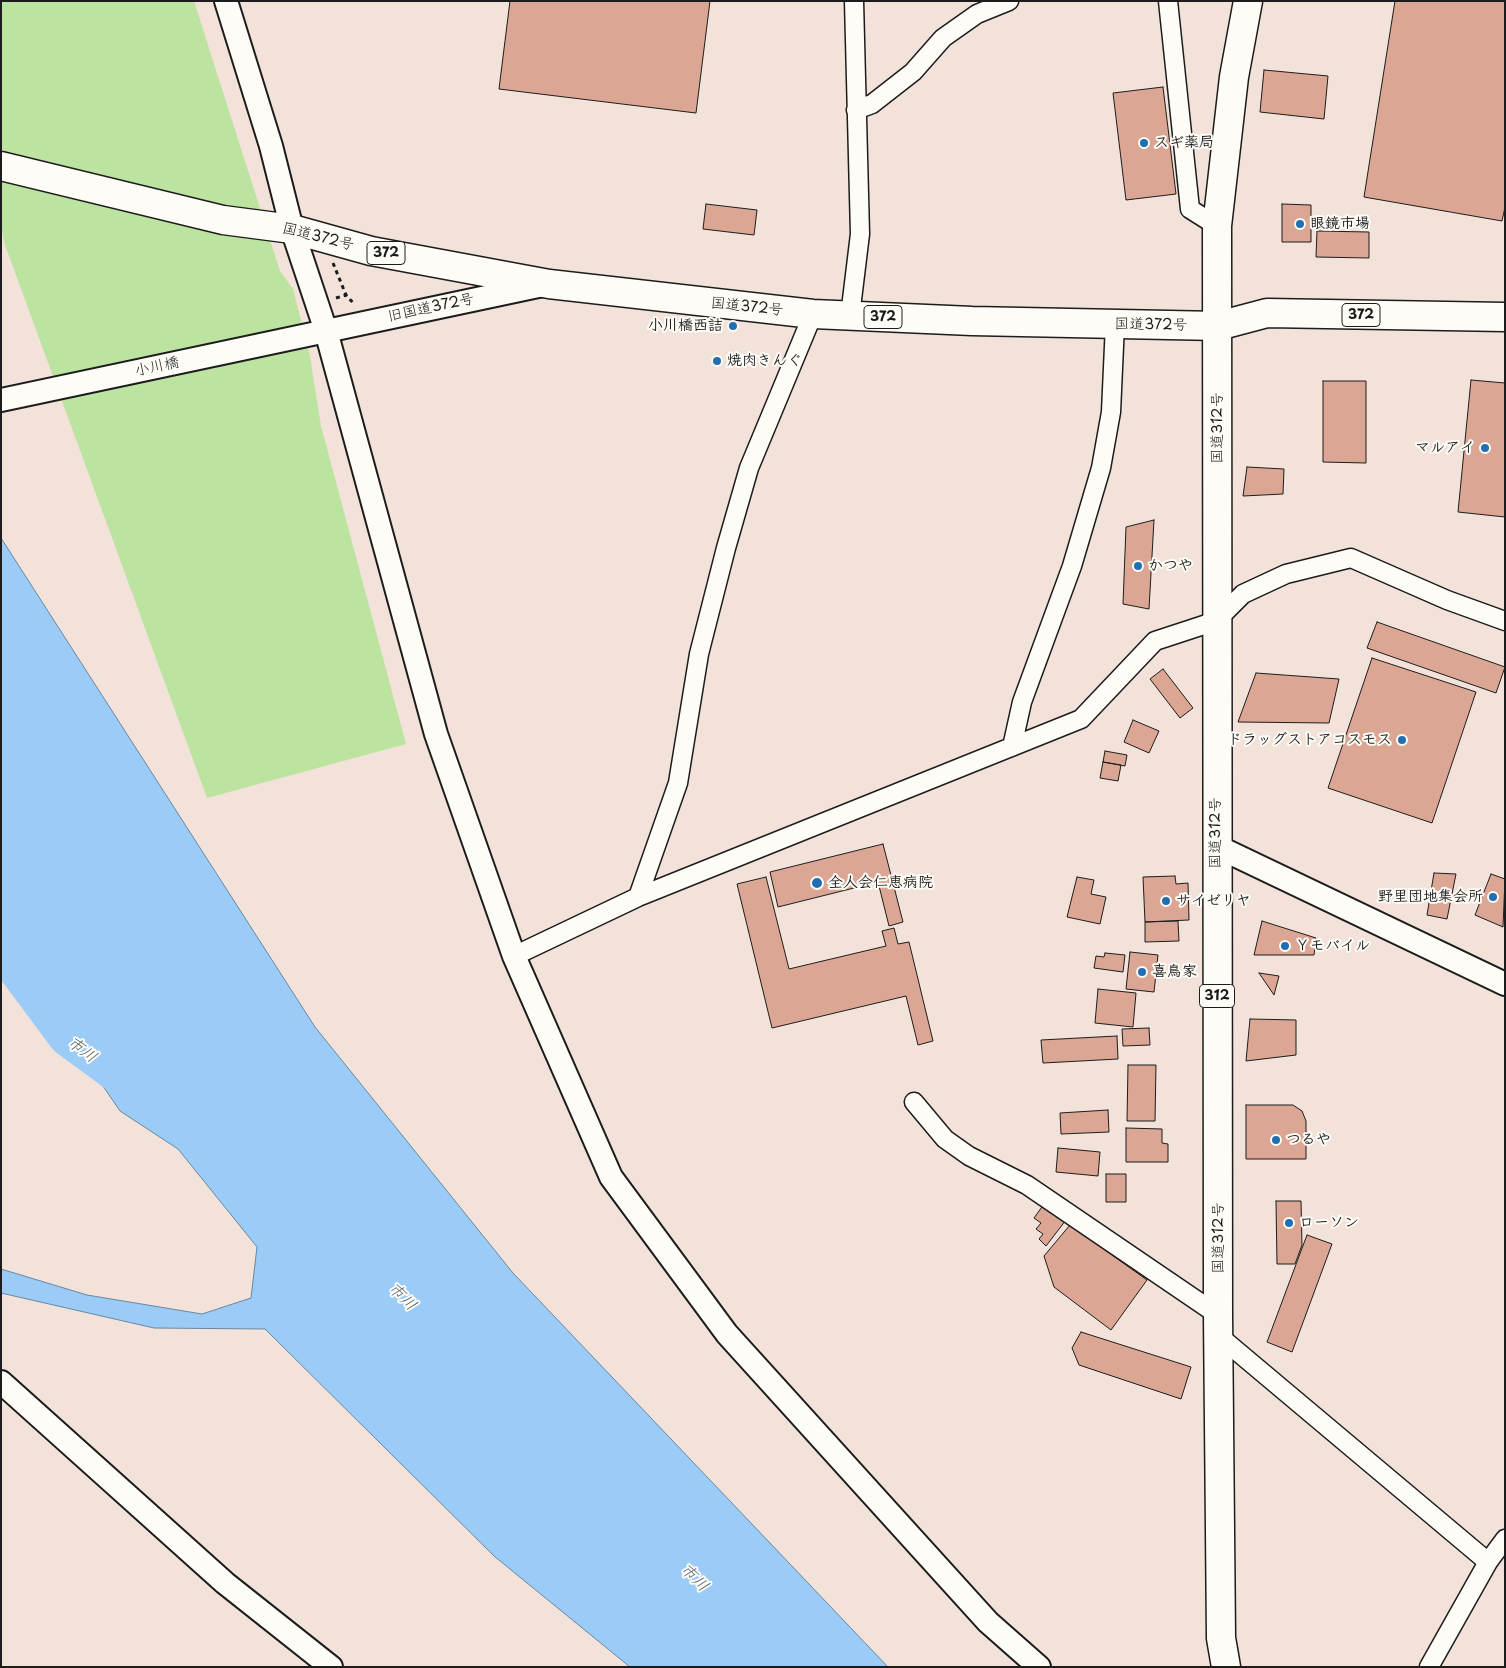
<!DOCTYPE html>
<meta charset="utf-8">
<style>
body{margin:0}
#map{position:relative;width:1506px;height:1668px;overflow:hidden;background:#f3e2d9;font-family:"Playpen Sans",sans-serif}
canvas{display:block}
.frame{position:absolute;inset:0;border:2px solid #1c1c1c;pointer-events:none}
</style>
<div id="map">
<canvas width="1506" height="1668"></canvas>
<div class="frame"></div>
</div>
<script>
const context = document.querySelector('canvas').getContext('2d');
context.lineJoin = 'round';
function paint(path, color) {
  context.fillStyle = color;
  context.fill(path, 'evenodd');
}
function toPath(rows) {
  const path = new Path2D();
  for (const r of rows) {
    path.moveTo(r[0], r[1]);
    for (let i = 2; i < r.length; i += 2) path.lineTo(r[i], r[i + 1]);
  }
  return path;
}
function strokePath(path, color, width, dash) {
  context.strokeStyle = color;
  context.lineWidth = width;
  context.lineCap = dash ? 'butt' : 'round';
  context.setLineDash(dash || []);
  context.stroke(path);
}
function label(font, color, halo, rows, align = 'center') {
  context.font = font + ' "Playpen Sans","Klee One",sans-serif';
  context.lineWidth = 4;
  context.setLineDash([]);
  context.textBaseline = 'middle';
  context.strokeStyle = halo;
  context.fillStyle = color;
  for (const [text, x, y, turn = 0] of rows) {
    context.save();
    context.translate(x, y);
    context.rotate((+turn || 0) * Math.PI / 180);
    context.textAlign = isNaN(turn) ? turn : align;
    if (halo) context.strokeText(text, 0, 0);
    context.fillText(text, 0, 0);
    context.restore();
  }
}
paint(toPath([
 [1,1,194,1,280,271,293,289,310,356,321,426,406,744,207,798,5,245,1,226]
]), '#bce4a0');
const water = toPath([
 [1,538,315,1027,513,1273,888,1667,630,1667,494,1556,265,1329,154,1328,1,1293,1,1269,87,1295,202,1314,251,1298,257,1247,178,1149,120,1111,1,936,1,538]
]);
paint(water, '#9bccf8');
strokePath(water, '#6886a0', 1);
strokePath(toPath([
 [1,953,65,1039,114,1075]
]), '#9bccf8', 32);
const building = toPath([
 [510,1,710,1,696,113,499,89,510,1],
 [1395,1,1505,1,1505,207,1502,221,1364,197,1395,1],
 [1264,70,1328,76,1324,119,1260,112,1264,70],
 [1163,87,1176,194,1126,200,1113,93,1163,87],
 [706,204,757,210,754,235,703,229,706,204],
 [1282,204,1311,205,1311,242,1282,242,1282,204],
 [1317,231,1369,232,1369,258,1316,257,1317,231],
 [1471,380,1505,383,1505,517,1458,512,1471,380],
 [1323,381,1366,381,1366,463,1323,462,1323,381],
 [1247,467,1284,469,1283,494,1243,496,1247,467],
 [1154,520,1149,609,1123,604,1126,527,1154,520],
 [1377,622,1505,667,1496,693,1367,648,1377,622],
 [1372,658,1476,692,1432,823,1328,788,1372,658],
 [1163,669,1193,708,1180,718,1150,679,1163,669],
 [1256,673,1339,679,1329,723,1238,722,1256,673],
 [1133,720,1159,731,1149,753,1124,742,1133,720],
 [1105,751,1127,755,1125,766,1103,762,1105,751],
 [1103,762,1121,765,1118,781,1100,778,1103,762],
 [883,844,903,922,889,926,878,882,778,907,770,872,883,844],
 [1434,873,1456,874,1447,919,1427,915,1434,873],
 [1491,874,1505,879,1503,927,1475,915,1491,874],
 [1175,876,1176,884,1188,883,1189,920,1145,922,1143,877,1175,876],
 [766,877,789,969,886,946,882,931,894,928,898,944,909,942,933,1041,918,1045,906,996,772,1028,737,884,766,877],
 [1077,877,1094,880,1091,894,1106,897,1100,924,1067,917,1077,877],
 [1178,921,1179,941,1145,942,1145,922,1178,921],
 [1262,921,1316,938,1314,955,1254,955,1262,921],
 [1130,952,1158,955,1154,992,1126,989,1130,952],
 [1105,953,1125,955,1123,972,1094,968,1096,956,1104,957,1105,953],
 [1259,973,1279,976,1274,995,1259,973],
 [1098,989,1136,993,1133,1027,1095,1023,1098,989],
 [1250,1019,1296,1020,1296,1055,1246,1061,1250,1019],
 [1149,1028,1150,1045,1123,1046,1122,1029,1149,1028],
 [1117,1036,1118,1059,1043,1063,1041,1040,1117,1036],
 [1128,1065,1156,1065,1155,1121,1127,1121,1128,1065],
 [1246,1105,1293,1105,1302,1111,1306,1121,1306,1159,1246,1159,1246,1105],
 [1108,1110,1109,1132,1061,1134,1060,1113,1108,1110],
 [1126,1128,1162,1129,1162,1143,1168,1144,1168,1162,1126,1162,1126,1128],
 [1058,1148,1100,1152,1098,1176,1056,1172,1058,1148],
 [1106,1174,1126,1174,1126,1202,1106,1202,1106,1174],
 [1276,1201,1301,1201,1302,1245,1295,1264,1277,1264,1276,1201],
 [1044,1204,1066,1220,1046,1246,1039,1239,1043,1234,1036,1229,1041,1223,1034,1218,1044,1204],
 [1070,1225,1147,1280,1111,1330,1054,1287,1044,1256,1070,1225],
 [1307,1235,1332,1244,1292,1352,1267,1342,1307,1235],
 [1081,1332,1191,1367,1181,1399,1079,1365,1072,1348,1081,1332]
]);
paint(building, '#dca694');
strokePath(building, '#1c1c1c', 1);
const minor = toPath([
 [1168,1,1190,209,1217,226],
 [856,110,872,104,913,72,943,38,977,14,1009,1],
 [850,316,860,234,854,1],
 [1012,747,1022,702,1072,566,1101,468,1111,412,1115,324],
 [638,897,678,783,699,654,726,548,749,468,813,314],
 [514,956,638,897,1081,719,1155,641,1216,621,1243,594,1286,574,1351,558,1447,600,1505,621],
 [914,1102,945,1139,969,1156,1027,1185,1218,1315],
 [1219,1336,1488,1562],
 [1429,1667,1488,1562,1505,1539]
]);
const tertiary = toPath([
 [226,1,271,146,292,229,326,331,436,734,514,956,611,1177,727,1334,988,1622,1039,1667],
 [1,400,543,285],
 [1216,846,1505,984],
 [1,1382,225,1583,331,1667]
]);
const trunk = toPath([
 [1,166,223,220,292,229,371,251,549,284,813,314,972,321,1218,326,1267,313,1505,317],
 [1226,1667,1221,1638,1218,1315,1217,226,1234,77,1248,1]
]);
strokePath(minor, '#1c1c1c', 21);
strokePath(tertiary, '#1c1c1c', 26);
strokePath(trunk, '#1c1c1c', 31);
strokePath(toPath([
 [333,263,346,295],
 [336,298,346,295,355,305]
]), '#1c1c1c', 3, [4, 4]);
strokePath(minor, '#fdfcf7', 18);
strokePath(tertiary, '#fdfcf7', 22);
strokePath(trunk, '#fdfcf7', 28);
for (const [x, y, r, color] of [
 [1144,143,5,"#1f6fb2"],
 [1300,224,5,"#1f6fb2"],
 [733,326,5,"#1f6fb2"],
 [717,361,5,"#1f6fb2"],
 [1485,448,5,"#1f6fb2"],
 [1138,566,5,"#1f6fb2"],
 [1402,740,5,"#1f6fb2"],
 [817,883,6,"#1f6fb2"],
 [1493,897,5,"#1f6fb2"],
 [1166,901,5,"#1f6fb2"],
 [1285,946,5,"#1f6fb2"],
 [1142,972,5,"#1f6fb2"],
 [1276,1140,5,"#1f6fb2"],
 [1289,1223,5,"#1f6fb2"]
]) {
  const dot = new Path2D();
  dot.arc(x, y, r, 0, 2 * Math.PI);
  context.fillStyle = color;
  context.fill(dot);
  strokePath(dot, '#fdfcf7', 2);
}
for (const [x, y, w] of [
 [386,253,38],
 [1361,315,38],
 [883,317,38],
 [1217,996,35]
]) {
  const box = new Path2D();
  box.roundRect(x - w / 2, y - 11.5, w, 23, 4);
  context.fillStyle = '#fdfcf7';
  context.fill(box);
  strokePath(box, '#1c1c1c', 1);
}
label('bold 14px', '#1c1c1c', null, [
 ["372",386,253],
 ["372",1361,315],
 ["372",883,317],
 ["312",1217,996]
]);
label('bold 15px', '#1c1c1c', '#fdfcf7', [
 ["スギ薬局",1154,143],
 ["眼鏡市場",1310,224],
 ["小川橋西詰",723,326,"right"],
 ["焼肉きんぐ",727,361],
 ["マルアイ",1475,448,"right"],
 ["かつや",1148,566],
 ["ドラッグストアコスモス",1392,740,"right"],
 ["全人会仁恵病院",828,883],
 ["野里団地集会所",1483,897,"right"],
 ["サイゼリヤ",1176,901],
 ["Ｙモバイル",1295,946],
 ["喜鳥家",1152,972],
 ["つるや",1286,1140],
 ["ローソン",1299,1223]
], 'left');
label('15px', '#1c1c1c', '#fdfcf7', [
 ["国道372号",318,237,14],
 ["国道372号",747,307,6],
 ["旧国道372号",431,308,-12],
 ["国道372号",1151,325,1],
 ["小川橋",157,367,-12],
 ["国道312号",1218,428,-90],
 ["国道312号",1216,833,-90],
 ["国道312号",1219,1238,-90]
]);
label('italic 16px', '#485a69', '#fdfcf7', [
 ["市川",82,1050,37],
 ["市川",402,1297,44],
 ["市川",694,1578,44]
]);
</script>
